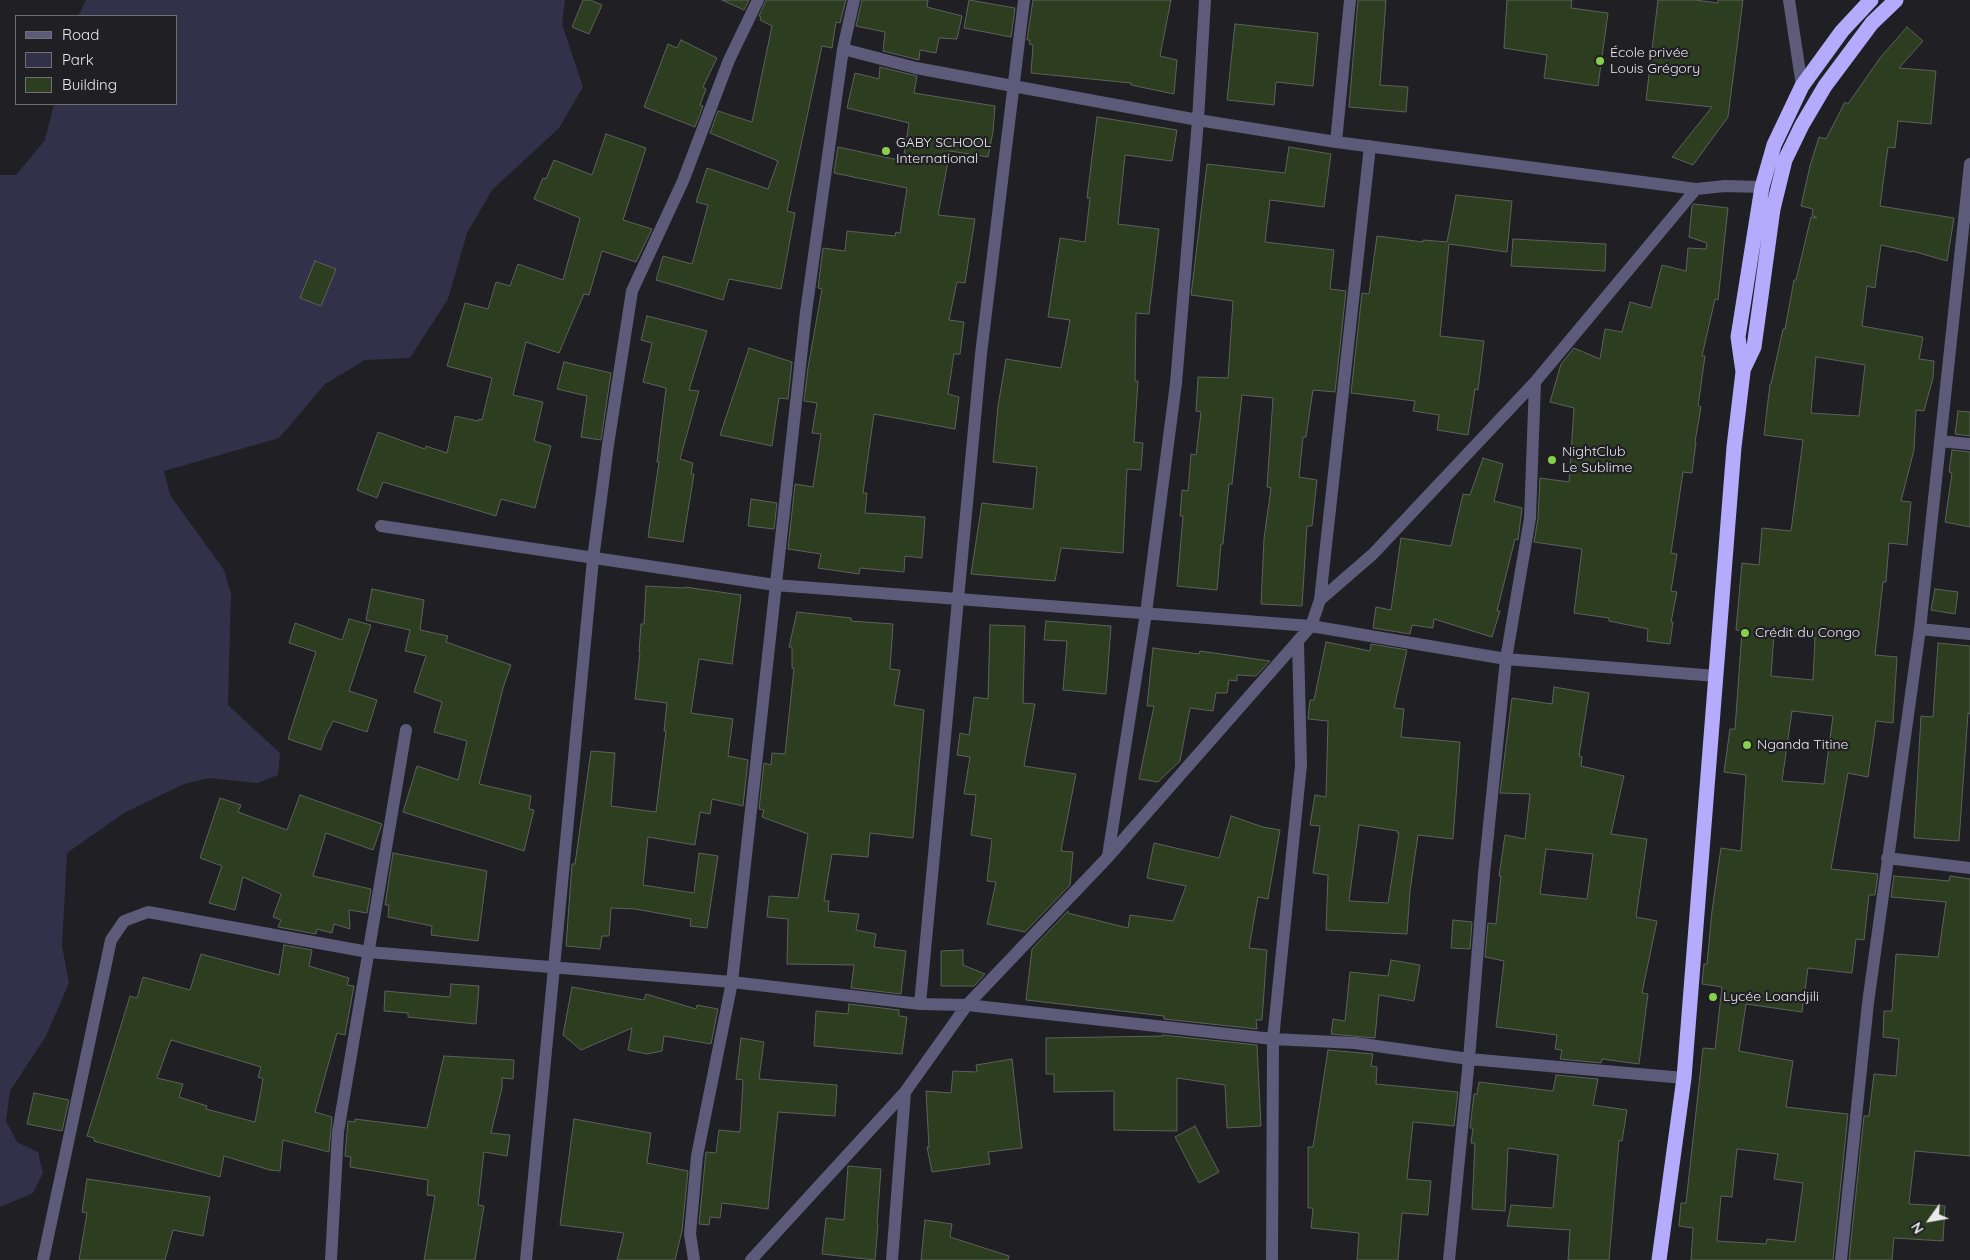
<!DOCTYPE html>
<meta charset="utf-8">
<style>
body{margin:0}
#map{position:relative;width:1970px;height:1260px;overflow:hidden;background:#1f1f24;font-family:Quicksand,sans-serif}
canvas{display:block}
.legend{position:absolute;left:15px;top:15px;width:162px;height:90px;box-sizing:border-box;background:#1f1f24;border:1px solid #707074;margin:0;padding:6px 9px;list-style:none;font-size:15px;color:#eaeaed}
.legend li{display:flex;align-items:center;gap:10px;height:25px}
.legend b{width:25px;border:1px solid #707074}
.north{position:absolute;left:1905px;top:1195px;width:50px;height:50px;-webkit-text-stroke:4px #1f1f24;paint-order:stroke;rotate:238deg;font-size:14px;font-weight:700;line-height:20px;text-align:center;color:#eaeaed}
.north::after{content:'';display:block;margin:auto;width:18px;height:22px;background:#eaeaed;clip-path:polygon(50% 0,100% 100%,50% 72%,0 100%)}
</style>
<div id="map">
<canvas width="1970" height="1260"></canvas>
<ul class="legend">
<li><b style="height:6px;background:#5d5a7a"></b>Road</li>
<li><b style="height:14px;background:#33304a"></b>Park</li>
<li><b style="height:14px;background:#2d3e20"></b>Building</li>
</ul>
<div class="north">N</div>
</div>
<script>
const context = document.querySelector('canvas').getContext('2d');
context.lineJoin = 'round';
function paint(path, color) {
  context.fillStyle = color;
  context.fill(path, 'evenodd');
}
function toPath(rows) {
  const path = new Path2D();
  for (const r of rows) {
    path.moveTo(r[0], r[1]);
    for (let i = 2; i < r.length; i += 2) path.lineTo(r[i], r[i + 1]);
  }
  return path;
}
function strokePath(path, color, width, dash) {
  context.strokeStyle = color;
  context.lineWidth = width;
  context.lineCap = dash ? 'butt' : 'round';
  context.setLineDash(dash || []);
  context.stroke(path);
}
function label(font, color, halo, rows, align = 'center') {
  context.font = font + ' Quicksand,sans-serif';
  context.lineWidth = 4.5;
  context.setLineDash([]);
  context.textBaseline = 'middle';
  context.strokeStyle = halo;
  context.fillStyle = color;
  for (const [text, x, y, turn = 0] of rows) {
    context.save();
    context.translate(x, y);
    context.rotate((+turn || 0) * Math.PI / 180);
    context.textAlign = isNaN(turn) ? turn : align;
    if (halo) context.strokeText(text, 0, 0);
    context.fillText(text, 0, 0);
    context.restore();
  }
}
paint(toPath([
 [86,0,565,0,562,24,583,87,559,128,492,190,467,233,448,299,410,358,365,360,325,384,279,438,164,471,170,495,224,570,231,593,228,705,280,753,278,775,257,783,209,778,184,784,124,813,67,853,62,946,69,983,46,1036,10,1091,6,1121,17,1142,38,1152,43,1173,33,1193,0,1207,0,175,16,175,45,140,54,104,176,104,176,16,78,16]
]), '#33304a');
const building = toPath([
 [583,0,590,0,602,5,589,34,572,27,583,0],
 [722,0,749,0,744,10,722,0],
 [766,0,846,0,840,23,836,22,832,48,822,46,787,211,795,213,781,289,729,279,723,300,656,280,663,256,692,264,708,205,696,202,707,168,768,189,778,161,710,133,718,111,752,122,772,26,760,20,761,17,759,16,766,0],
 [862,0,928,0,927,7,962,16,957,39,939,38,936,53,920,50,919,60,883,51,885,32,856,26,862,0],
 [969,0,1015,8,1011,37,964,28,969,0],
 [1033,0,1171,0,1160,56,1177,60,1174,94,1131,85,1131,83,1031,73,1033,45,1029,44,1030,40,1027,40,1033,0],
 [1358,0,1386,0,1380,85,1408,87,1406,112,1349,107,1358,0],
 [1507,0,1572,0,1571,8,1608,13,1598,86,1544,78,1547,55,1504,48,1507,0],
 [1658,0,1695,0,1718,3,1718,0,1743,0,1728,117,1693,165,1672,157,1712,107,1646,100,1658,0],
 [1235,24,1318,33,1313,86,1276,82,1274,105,1227,100,1235,24],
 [1907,27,1923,41,1899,68,1936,71,1931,124,1898,121,1895,148,1888,147,1880,206,1954,218,1947,261,1912,251,1912,252,1881,245,1875,288,1867,286,1862,326,1923,337,1919,359,1934,361,1933,378,1924,411,1916,410,1914,450,1901,501,1911,502,1907,545,1889,543,1886,582,1883,582,1875,655,1897,657,1893,723,1876,721,1868,777,1848,773,1831,869,1878,874,1875,895,1869,895,1864,940,1856,939,1852,973,1808,968,1802,1012,1746,1004,1739,1051,1793,1061,1786,1107,1848,1114,1833,1260,1691,1260,1693,1228,1679,1226,1681,1203,1686,1203,1703,1048,1715,1049,1722,987,1702,984,1704,964,1707,964,1712,911,1721,848,1741,851,1746,775,1724,772,1730,729,1735,729,1742,631,1736,630,1742,563,1759,565,1762,528,1791,531,1803,440,1764,435,1770,384,1771,384,1783,329,1785,329,1794,280,1796,280,1811,217,1817,218,1812,215,1813,209,1801,206,1810,166,1819,137,1826,139,1845,102,1848,104,1880,58,1907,27],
 [1816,357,1865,365,1859,416,1811,413,1816,357],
 [1774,634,1815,638,1813,680,1771,676,1774,634],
 [1792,711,1833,716,1824,784,1782,781,1792,711],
 [1737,1149,1778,1154,1774,1179,1803,1183,1795,1242,1767,1239,1766,1244,1717,1241,1721,1196,1732,1197,1737,1149],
 [681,40,717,58,703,87,706,89,700,105,703,106,695,127,644,107,668,44,677,48,681,40],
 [880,67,917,76,914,93,995,106,993,132,988,157,950,151,938,215,975,219,965,283,957,282,949,320,964,322,960,354,954,354,948,394,959,397,955,429,874,414,863,493,867,493,865,513,925,517,922,558,905,556,904,572,860,568,859,574,818,568,821,554,788,549,795,484,813,487,821,434,812,433,817,403,804,401,808,368,822,289,818,288,823,248,845,251,847,231,895,236,896,232,900,233,907,188,834,173,838,147,903,161,909,123,847,108,855,73,879,79,880,67],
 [1097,117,1177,130,1172,161,1125,155,1118,224,1159,229,1149,314,1136,313,1135,381,1138,381,1134,442,1143,443,1141,470,1127,469,1123,553,1061,548,1055,581,971,574,982,503,1033,509,1037,467,993,462,998,406,1006,359,1061,368,1070,320,1048,317,1060,238,1085,242,1090,198,1087,198,1097,117],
 [606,134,646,148,623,220,652,229,636,262,602,251,589,295,584,294,559,353,526,342,513,395,543,402,534,441,551,446,535,508,501,499,496,516,383,482,377,498,357,490,378,432,425,449,426,446,447,453,455,416,478,421,479,419,482,420,492,378,447,366,465,303,488,309,496,282,510,286,518,264,563,280,580,218,534,199,543,178,546,179,554,160,592,175,606,134],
 [1289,147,1331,154,1324,207,1270,200,1265,242,1334,250,1330,289,1346,291,1335,392,1313,390,1306,437,1303,437,1299,477,1317,480,1312,526,1307,526,1302,606,1261,604,1264,539,1271,488,1267,487,1273,398,1242,395,1232,484,1229,484,1223,544,1221,544,1217,590,1177,586,1183,516,1180,516,1182,490,1188,491,1191,454,1196,455,1201,412,1196,411,1198,377,1228,378,1233,301,1191,295,1207,164,1285,173,1289,147],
 [1456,195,1512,201,1507,252,1449,244,1440,336,1484,341,1478,390,1475,389,1468,435,1437,430,1439,415,1413,411,1415,401,1351,393,1362,293,1369,294,1377,236,1423,242,1423,240,1447,242,1456,195],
 [1694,204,1728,208,1718,300,1715,299,1702,356,1705,356,1698,406,1701,407,1695,442,1696,442,1692,473,1683,472,1671,553,1677,554,1671,591,1677,592,1671,622,1673,622,1670,644,1647,641,1648,629,1609,621,1609,618,1574,613,1582,549,1534,542,1538,518,1540,478,1569,482,1574,408,1550,402,1561,364,1574,348,1600,359,1605,329,1622,332,1630,302,1651,308,1662,265,1686,271,1688,248,1706,249,1707,243,1689,237,1692,206,1694,204],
 [1513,239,1606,244,1605,271,1511,266,1513,239],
 [315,261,336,269,321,306,300,298,315,261],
 [647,316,707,331,689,390,699,391,680,459,693,463,691,474,694,474,683,542,648,537,659,462,657,462,666,388,643,382,652,343,641,340,647,316],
 [749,348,792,362,788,399,779,398,772,446,720,435,749,348],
 [564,362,611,373,601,440,581,437,587,396,557,389,564,362],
 [1958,411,1970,412,1970,436,1955,434,1958,411],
 [1952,450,1970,452,1970,527,1945,522,1952,473,1949,472,1952,450],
 [1483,458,1503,464,1494,501,1522,508,1518,540,1515,539,1497,611,1500,611,1492,637,1434,619,1433,628,1412,625,1410,634,1373,628,1376,607,1391,610,1401,538,1451,546,1463,494,1470,495,1483,458],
 [751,499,777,503,774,529,748,526,751,499],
 [646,586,684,588,685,587,741,595,732,664,699,659,691,713,733,719,728,756,748,760,743,806,712,799,710,814,700,812,695,845,648,837,643,885,694,893,699,853,718,856,707,928,690,926,691,919,635,909,611,908,609,936,602,936,600,949,566,946,572,864,575,864,591,751,615,753,611,806,656,812,666,731,664,731,667,703,635,699,640,652,639,652,641,624,644,624,646,586],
 [372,589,424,600,420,630,448,636,446,642,511,665,503,688,479,784,531,796,529,809,534,810,524,851,403,812,417,766,458,780,467,741,434,732,442,702,414,692,426,656,405,651,410,630,366,620,372,589],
 [1935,589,1958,592,1955,614,1931,610,1935,589],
 [797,612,851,618,851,621,893,624,890,669,900,670,894,705,924,710,913,838,870,833,868,857,832,854,824,901,829,901,828,911,859,914,856,930,876,934,874,947,906,951,901,994,851,988,854,965,787,964,788,919,767,917,769,896,798,898,808,834,762,817,764,810,759,809,764,763,771,765,772,753,785,754,794,668,792,668,792,647,789,647,797,612],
 [349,619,371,625,349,691,377,700,367,732,333,721,325,737,321,750,288,739,316,652,289,643,295,623,342,640,349,619],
 [1046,621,1111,626,1106,694,1063,690,1067,641,1044,640,1046,621],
 [990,625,1025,626,1023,703,1035,704,1024,766,1076,774,1061,851,1073,852,1070,885,1025,932,987,924,996,882,987,881,992,839,971,835,976,795,964,794,970,757,957,755,960,733,969,735,974,697,988,699,990,625],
 [1326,642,1370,651,1371,644,1407,650,1394,708,1404,709,1401,737,1460,742,1453,839,1418,835,1410,891,1407,934,1326,930,1328,875,1313,873,1320,826,1310,825,1315,795,1326,797,1328,721,1308,719,1308,717,1310,700,1314,700,1326,642],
 [1359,825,1398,831,1397,833,1399,833,1388,903,1349,901,1359,825],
 [1938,643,1970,646,1970,714,1968,713,1959,841,1914,838,1921,716,1933,717,1938,643],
 [1153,648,1199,654,1200,651,1270,661,1256,676,1237,675,1237,681,1229,680,1227,693,1216,693,1213,711,1190,708,1180,761,1158,782,1139,779,1154,706,1147,706,1153,648],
 [1554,687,1589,693,1579,756,1582,757,1581,766,1624,776,1611,834,1647,839,1636,917,1657,921,1642,993,1648,994,1639,1064,1602,1059,1601,1063,1560,1059,1562,1050,1555,1049,1557,1035,1496,1027,1504,961,1485,957,1488,923,1496,924,1501,876,1499,876,1505,835,1525,839,1530,794,1500,793,1512,698,1552,704,1554,687],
 [1546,849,1593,854,1587,899,1540,894,1546,849],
 [300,795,382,824,373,850,326,833,313,876,371,889,367,913,349,910,350,929,334,924,332,933,317,929,316,934,278,927,281,920,273,917,281,894,243,877,235,910,209,903,222,866,200,858,220,798,241,805,238,812,287,830,300,795],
 [1231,816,1263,827,1280,830,1268,899,1258,897,1249,948,1267,950,1262,1020,1256,1020,1257,1029,1164,1019,1164,1016,1026,1000,1032,949,1068,911,1068,913,1128,928,1130,915,1173,921,1186,886,1147,878,1154,843,1219,858,1231,816],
 [393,853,487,871,478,941,431,935,432,926,388,917,389,905,385,905,393,853],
 [1894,876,1949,881,1950,876,1970,879,1970,1156,1915,1151,1909,1204,1945,1206,1943,1241,1894,1238,1892,1260,1849,1260,1864,1116,1869,1116,1874,1074,1896,1076,1899,1039,1883,1037,1884,1011,1892,1011,1896,954,1938,957,1946,902,1891,897,1894,876],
 [1453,920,1472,922,1470,949,1451,948,1453,920],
 [284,945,312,950,309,966,349,978,347,985,354,986,345,1035,337,1033,315,1112,332,1117,329,1152,283,1140,280,1171,270,1170,224,1156,220,1177,94,1141,94,1138,87,1136,130,996,137,998,143,977,190,990,201,954,279,975,284,945],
 [171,1040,261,1067,258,1077,263,1079,255,1122,206,1109,207,1106,179,1097,183,1084,157,1078,171,1040],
 [963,950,963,965,985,974,974,986,941,986,941,951,963,950],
 [1391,960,1420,965,1414,1001,1379,995,1375,1038,1331,1034,1333,1019,1345,1021,1350,972,1388,976,1391,960],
 [451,984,479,986,476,1024,408,1017,408,1013,384,1011,385,991,450,997,451,984],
 [572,987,644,1000,646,994,696,1009,697,1005,718,1009,711,1044,664,1036,662,1051,647,1054,628,1050,632,1028,581,1050,563,1035,572,987],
 [849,1004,899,1010,899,1016,907,1017,902,1054,814,1046,816,1011,848,1014,849,1004],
 [1163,1035,1257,1045,1261,1126,1227,1128,1225,1085,1177,1078,1177,1131,1114,1130,1114,1091,1054,1092,1054,1074,1046,1074,1046,1038,1163,1036,1163,1035],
 [741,1038,764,1042,759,1079,837,1085,835,1116,778,1112,768,1209,722,1203,720,1218,710,1217,709,1225,699,1224,706,1152,716,1153,719,1130,740,1132,743,1080,736,1079,741,1038],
 [1328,1050,1373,1054,1371,1066,1377,1067,1376,1084,1458,1092,1454,1126,1413,1122,1407,1179,1431,1181,1428,1215,1402,1213,1398,1260,1357,1260,1359,1233,1311,1228,1313,1208,1308,1208,1308,1147,1313,1147,1328,1050],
 [444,1056,514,1060,513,1079,502,1078,502,1088,491,1133,510,1135,507,1156,484,1152,478,1205,484,1206,475,1260,424,1260,435,1196,427,1195,428,1180,350,1167,351,1157,345,1156,348,1121,355,1122,355,1119,427,1128,444,1056],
 [1012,1059,1022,1148,988,1152,990,1164,932,1172,927,1147,929,1147,926,1091,951,1093,953,1071,977,1072,976,1065,1012,1059],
 [1556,1075,1598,1079,1593,1105,1627,1110,1622,1141,1619,1140,1609,1260,1568,1260,1570,1230,1507,1226,1511,1205,1553,1208,1558,1155,1508,1148,1505,1211,1472,1209,1475,1143,1471,1143,1473,1128,1470,1128,1474,1094,1477,1094,1479,1082,1553,1091,1556,1075],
 [34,1093,69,1100,62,1131,27,1124,34,1093],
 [574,1119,651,1133,647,1163,688,1171,682,1231,675,1260,617,1260,624,1233,560,1225,574,1119],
 [1195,1126,1219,1172,1199,1183,1175,1137,1195,1126],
 [848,1166,881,1169,877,1224,878,1224,875,1260,822,1254,826,1218,844,1220,848,1166],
 [87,1179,210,1197,203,1236,173,1230,165,1260,79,1260,87,1213,82,1212,87,1179],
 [925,1220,952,1224,950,1237,1009,1256,1008,1260,921,1260,925,1220]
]);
paint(building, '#2d3e20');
strokePath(building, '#5d615b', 1);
strokePath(toPath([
 [1789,0,1802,86],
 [843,49,916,68,1013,86,1198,120,1336,142,1696,189,1725,186,1762,187],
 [1336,142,1350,0],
 [1940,441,1970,444],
 [381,526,775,585,1311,626,1506,659,1716,676],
 [1320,600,1373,554,1535,382,1696,189],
 [1920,629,1970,634],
 [1108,856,1146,613,1176,383,1198,120,1205,0],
 [1887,858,1970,868],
 [920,1004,981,354,1024,0],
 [43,1260,111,940,124,921,148,912,368,952,732,982,920,1004,967,1005,1273,1039,1355,1043,1469,1059,1684,1078],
 [331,1260,338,1132,406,730],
 [526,1260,593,559,608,445,632,291,683,181,729,60,758,0],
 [694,1260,690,1234,697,1156,732,982,806,312,843,49,854,0],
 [751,1260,905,1092,967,1005,1108,857,1311,626,1320,600,1370,146],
 [892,1260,905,1092],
 [1272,1260,1273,1039,1301,765,1298,642],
 [1449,1260,1469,1059,1484,874,1506,659,1530,518,1535,382],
 [1841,1260,1868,1003,1920,629,1970,164]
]), '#5d5a7a', 12);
strokePath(toPath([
 [1743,370,1754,347,1773,209,1785,160,1802,125,1825,86,1872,23,1896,0],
 [1659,1260,1684,1078,1734,447,1743,372,1738,337,1762,187,1774,145,1802,86,1842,31,1871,0]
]), '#b5abfc', 15);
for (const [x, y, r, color] of [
 [1600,61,5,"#88cf4a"],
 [886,151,5,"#88cf4a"],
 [1552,460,5,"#88cf4a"],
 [1745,633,5,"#88cf4a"],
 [1747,745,5,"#88cf4a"],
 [1713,997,5,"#88cf4a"]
]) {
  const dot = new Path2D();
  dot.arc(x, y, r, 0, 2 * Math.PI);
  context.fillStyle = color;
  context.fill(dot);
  strokePath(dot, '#1f1f24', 2);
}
label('14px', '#eaeaed', '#1f1f24', [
 ["École privée",1610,53],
 ["Louis Grégory",1610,69],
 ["GABY SCHOOL",896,143],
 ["International",896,159],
 ["NightClub",1562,452],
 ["Le Sublime",1562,468],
 ["Crédit du Congo",1755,633],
 ["Nganda Titine",1757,745],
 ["Lycée Loandjili",1723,997]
], 'left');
</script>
